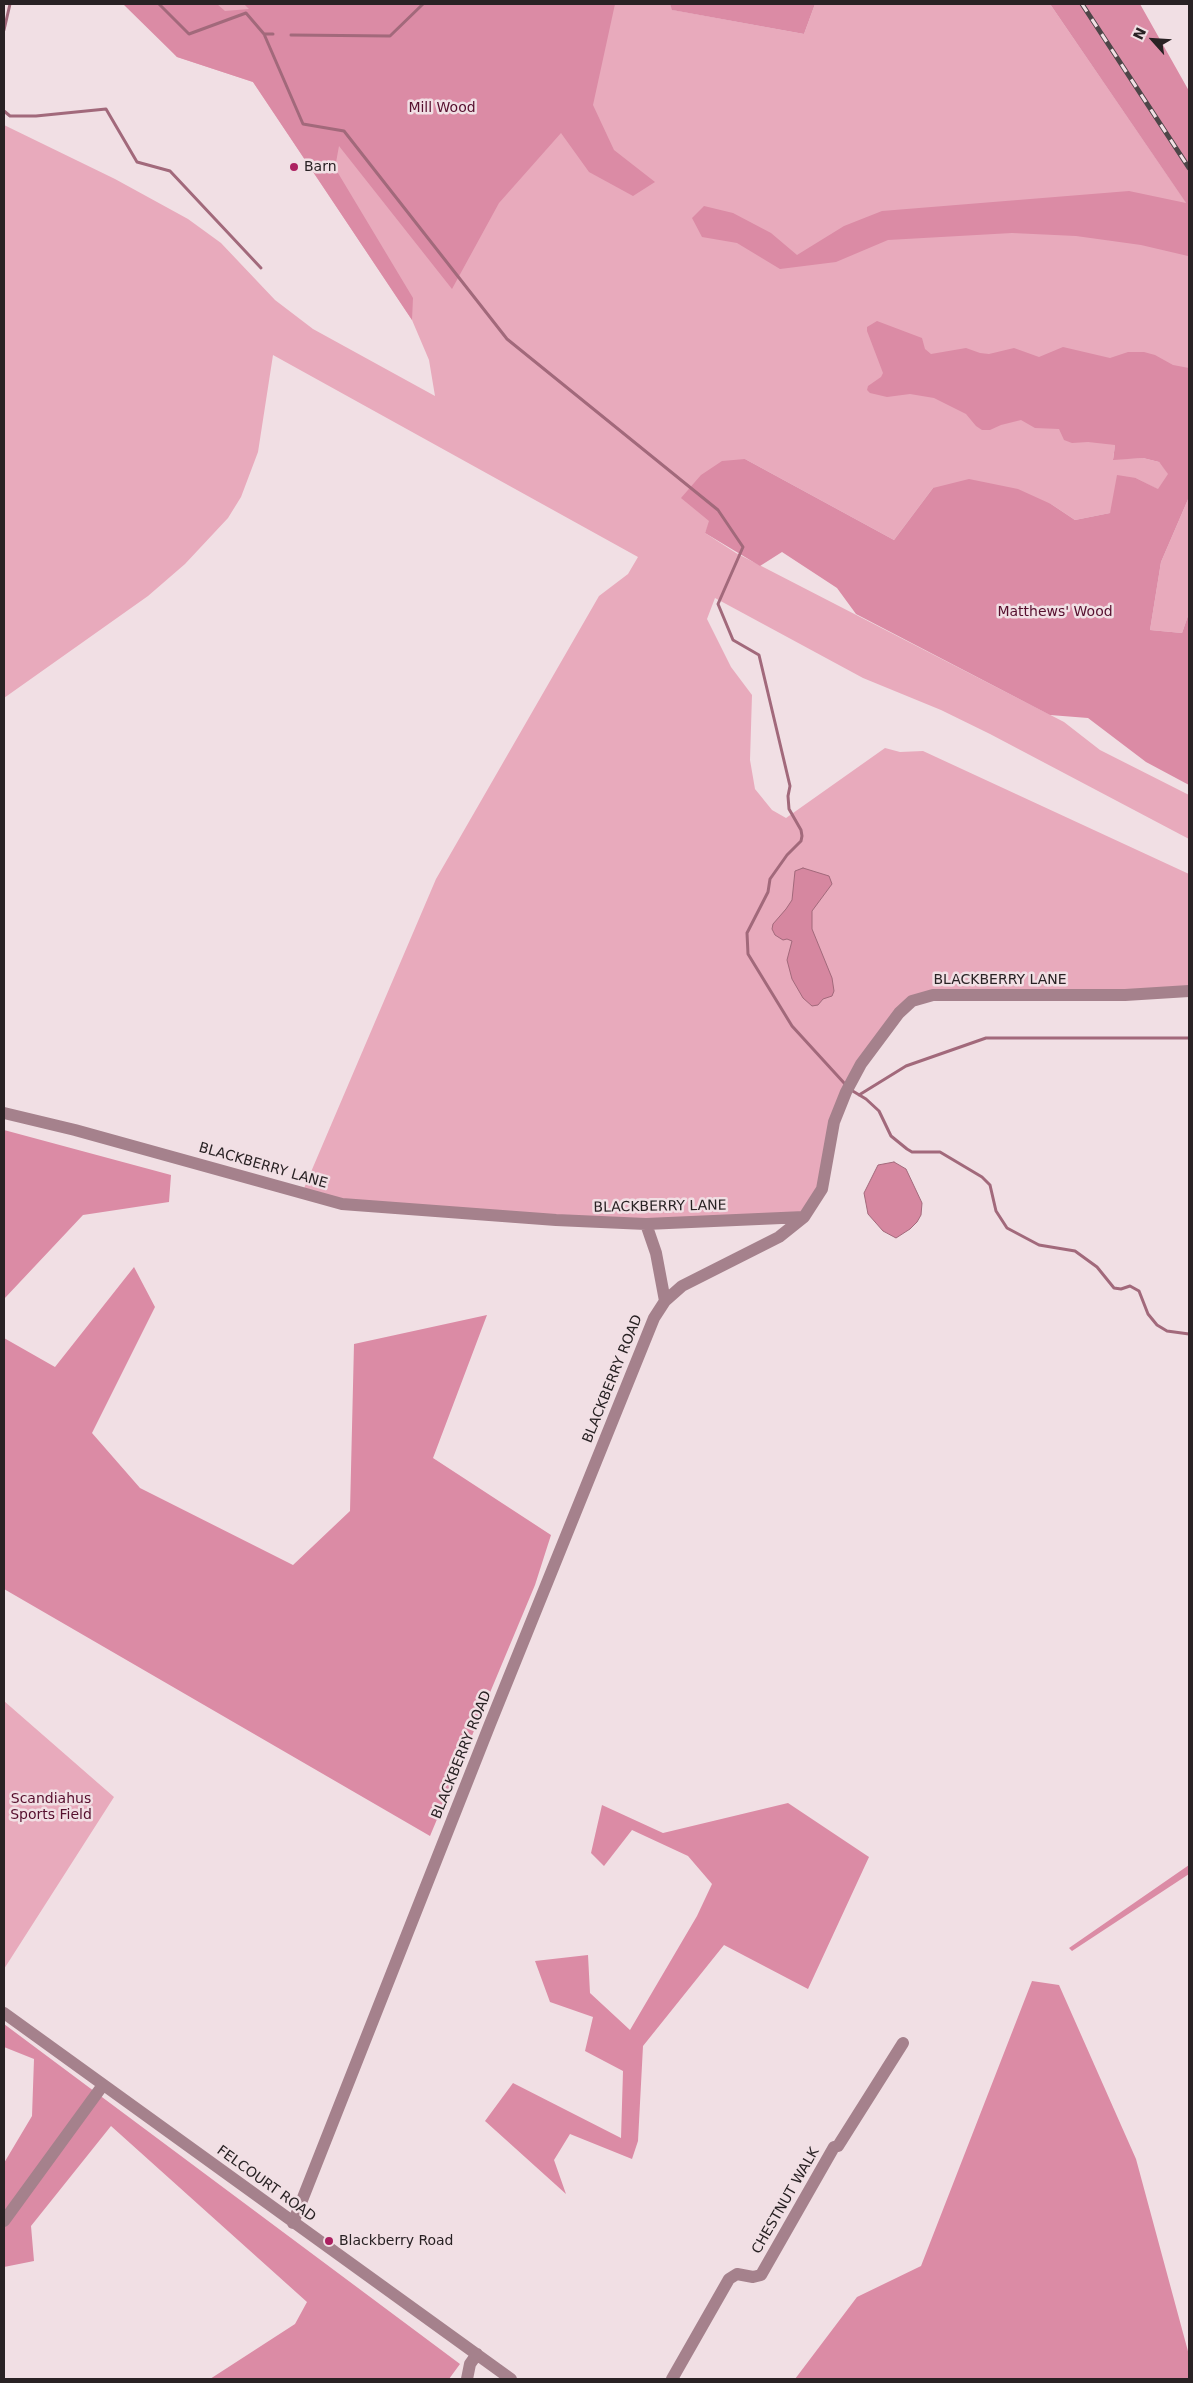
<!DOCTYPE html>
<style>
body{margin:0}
#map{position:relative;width:1193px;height:2383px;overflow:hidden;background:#f1dfe4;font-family:"DejaVu Sans",sans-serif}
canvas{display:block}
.frame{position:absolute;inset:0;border:5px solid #292224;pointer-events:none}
.north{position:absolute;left:1128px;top:15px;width:50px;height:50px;-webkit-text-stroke:4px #f1dfe4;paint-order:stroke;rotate:296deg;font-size:14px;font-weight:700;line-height:20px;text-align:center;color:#292224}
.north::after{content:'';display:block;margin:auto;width:18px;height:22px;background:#292224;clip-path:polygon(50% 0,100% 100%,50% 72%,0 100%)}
</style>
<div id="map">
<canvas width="1193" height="2383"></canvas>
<div class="frame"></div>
<div class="north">N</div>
</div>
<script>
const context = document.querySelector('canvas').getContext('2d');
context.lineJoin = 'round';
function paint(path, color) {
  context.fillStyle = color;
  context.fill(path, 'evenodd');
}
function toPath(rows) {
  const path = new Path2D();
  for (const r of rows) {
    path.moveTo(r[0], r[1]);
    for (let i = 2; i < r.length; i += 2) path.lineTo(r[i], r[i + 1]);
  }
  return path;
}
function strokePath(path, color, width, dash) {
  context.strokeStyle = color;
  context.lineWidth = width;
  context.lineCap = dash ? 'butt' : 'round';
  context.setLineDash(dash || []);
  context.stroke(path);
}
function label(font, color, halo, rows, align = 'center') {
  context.font = font + ' "DejaVu Sans",sans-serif';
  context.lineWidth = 5;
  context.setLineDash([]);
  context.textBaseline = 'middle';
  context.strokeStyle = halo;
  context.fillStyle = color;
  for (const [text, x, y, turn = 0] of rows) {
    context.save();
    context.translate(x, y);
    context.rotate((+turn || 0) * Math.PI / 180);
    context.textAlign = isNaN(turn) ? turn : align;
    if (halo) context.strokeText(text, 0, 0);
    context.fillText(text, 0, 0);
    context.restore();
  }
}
paint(toPath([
 [130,4,670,4,673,10,804,34,815,4,1050,4,1189,207,1189,431,1119,418,1113,459,1143,458,1159,462,1169,474,1159,490,1136,478,1110,513,1075,520,1051,504,933,488,894,540,745,459,710,521,705,533,736,553,1064,722,1100,750,1189,795,1189,839,990,734,941,710,863,678,715,598,707,619,731,667,752,695,750,760,755,789,772,810,786,818,885,748,900,752,923,751,1189,874,1189,991,917,998,846,1092,827,1164,804,1217,646,1224,342,1204,302,1193,436,879,599,596,628,574,638,557,273,355,258,452,241,497,228,518,185,564,148,596,4,698,4,125,115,179,188,219,221,243,275,300,313,329,435,396,429,360,412,320,253,82,177,57],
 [1189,497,1189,613,1182,633,1150,630,1161,562],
 [4,1701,114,1797,4,1969]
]), '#e8aabc');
paint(toPath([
 [123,4,217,4,225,11,249,9,244,4,615,4,593,105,614,150,655,182,633,196,589,172,561,133,499,203,452,289,339,146,335,168,413,298,412,320,253,82,177,57],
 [670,4,815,4,804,34,672,10],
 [1050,4,1140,4,1189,91,1188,256,1141,245,1076,236,1012,233,888,240,836,262,780,269,737,243,702,237,692,218,704,206,733,213,771,233,797,255,844,226,882,211,1129,191,1186,203],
 [877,321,922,338,925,349,931,354,966,348,980,353,989,354,1014,348,1039,357,1063,347,1110,358,1128,352,1144,352,1155,355,1173,365,1189,368,1189,497,1161,562,1150,630,1182,633,1189,613,1189,785,1146,762,1088,718,1050,715,856,614,837,588,782,552,760,566,705,533,709,521,681,498,701,475,722,461,745,459,894,540,933,488,969,479,1018,489,1051,504,1075,520,1110,513,1117,475,1136,478,1158,489,1168,474,1159,462,1143,458,1113,460,1115,445,1088,442,1072,443,1064,440,1059,429,1035,428,1021,420,1001,425,990,430,982,430,976,426,966,414,934,398,910,394,887,397,870,393,867,390,868,386,881,377,883,373,867,331,867,327],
 [4,1130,171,1175,169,1202,83,1215,4,1299],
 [134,1267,155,1307,92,1433,140,1488,293,1565,350,1511,354,1344,487,1315,433,1458,551,1535,535,1585,430,1836,4,1589,4,1338,55,1367],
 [788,1803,869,1857,808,1989,724,1945,643,2046,638,2141,632,2159,570,2134,554,2160,566,2194,485,2121,513,2083,621,2138,623,2071,585,2051,593,2017,550,2002,535,1961,588,1955,590,1993,630,2030,697,1916,712,1884,688,1856,632,1830,604,1866,591,1853,602,1805,663,1833],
 [1189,1865,1189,1874,1072,1951,1069,1948],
 [1032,1981,1059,1985,1136,2159,1189,2355,1189,2379,795,2379,857,2297,921,2266],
 [4,2024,460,2364,449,2379,210,2379,295,2324,307,2302,111,2126,31,2226,34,2261,4,2267,4,2163,32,2116,34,2059,4,2047]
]), '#db8ba5');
const water = toPath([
 [803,868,829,876,832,884,812,911,812,929,832,978,834,991,832,996,823,999,818,1005,812,1006,803,998,792,979,787,960,792,941,787,939,783,940,775,935,772,929,773,924,786,909,792,900,795,871,803,868],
 [894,1162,906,1169,922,1203,921,1215,917,1222,910,1229,896,1238,883,1231,868,1214,864,1193,878,1165,894,1162]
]);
paint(water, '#d687a0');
strokePath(water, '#a2697b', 1);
strokePath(toPath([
 [159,4,189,34,246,13,264,34,303,124,344,131,507,339,718,510,743,547,718,604,733,640,759,655,790,786,788,796,789,809,801,830,802,836,801,841,787,855,770,879,768,892,747,933,748,954,792,1026,845,1084],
 [4,30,10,4],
 [264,34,273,34],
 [291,35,390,36,423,4],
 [4,111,10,116,36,116,106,109,137,162,170,171,261,268],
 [851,1090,866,1099,879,1111,891,1136,907,1149,912,1152,940,1152,982,1177,990,1185,996,1211,1007,1228,1039,1245,1075,1251,1097,1267,1114,1288,1121,1289,1130,1286,1139,1291,1148,1314,1157,1325,1167,1331,1189,1334],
 [859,1095,906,1066,986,1038,1189,1038]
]), '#a2697b', 3);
strokePath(toPath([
 [4,1113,75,1130,342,1204,556,1220,646,1224,804,1217,822,1189,834,1122,846,1092,861,1064,899,1013,912,1001,933,995,1125,995,1189,991],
 [646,1224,656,1253,665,1301],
 [4,2013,511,2379],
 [4,2221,103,2085],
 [293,2223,490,1724,654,1318,665,1301,682,1286,779,1237,804,1217],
 [467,2379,470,2364,477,2354],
 [672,2379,729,2279,737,2274,753,2277,761,2275,834,2147,838,2146,903,2043]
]), '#a5818c', 12);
const rail = toPath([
 [1082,4,1189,168]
]);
strokePath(rail, '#4e4548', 5);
strokePath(rail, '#f1dfe4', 3, [9]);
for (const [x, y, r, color] of [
 [294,167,5,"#ac2060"],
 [329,2241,5,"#ac2060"]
]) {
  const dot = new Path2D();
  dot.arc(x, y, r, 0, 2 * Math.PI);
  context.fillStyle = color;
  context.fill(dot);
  strokePath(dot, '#f1dfe4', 2);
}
label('14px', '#560f2e', '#f1dfe4', [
 ["Mill Wood",442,108],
 ["Matthews' Wood",1055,612],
 ["Scandiahus",51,1799],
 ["Sports Field",51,1815]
]);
label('14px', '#292224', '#f1dfe4', [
 ["Barn",304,167],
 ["Blackberry Road",339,2241]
], 'left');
label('14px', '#292224', '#f1dfe4', [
 ["BLACKBERRY LANE",1000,980],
 ["BLACKBERRY LANE",263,1166,16],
 ["BLACKBERRY LANE",660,1207,-1],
 ["BLACKBERRY ROAD",613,1379,-68],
 ["BLACKBERRY ROAD",462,1755,-68],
 ["FELCOURT ROAD",266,2184,36],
 ["CHESTNUT WALK",786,2201,-60]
]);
</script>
